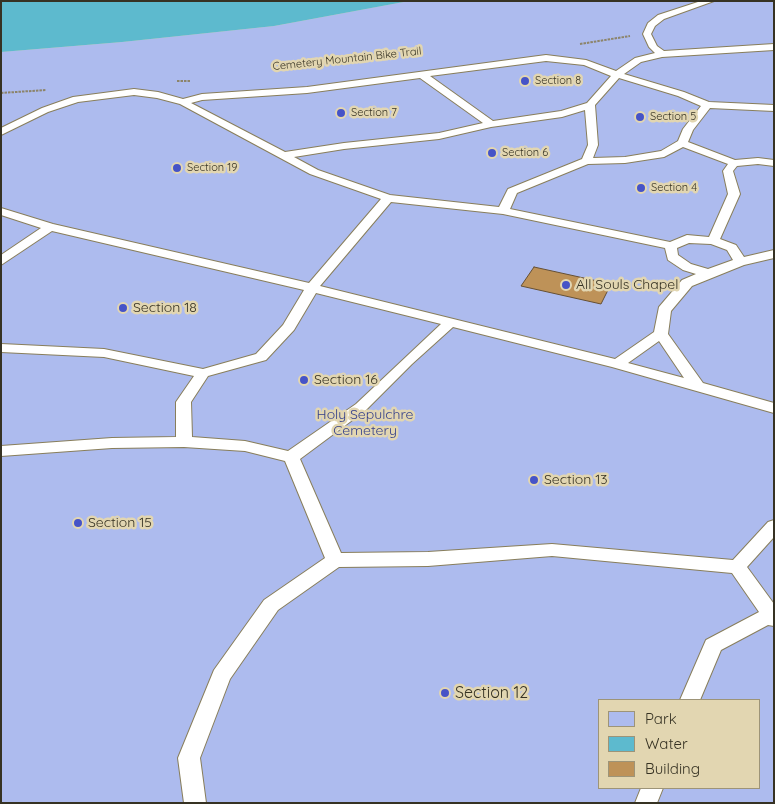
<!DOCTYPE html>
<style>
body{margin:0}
#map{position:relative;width:775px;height:804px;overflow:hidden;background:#e2d6b1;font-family:Quicksand,sans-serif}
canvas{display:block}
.frame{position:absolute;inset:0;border:2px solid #363223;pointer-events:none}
.legend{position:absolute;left:598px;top:699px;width:162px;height:90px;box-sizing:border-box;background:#e2d6b1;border:1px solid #9d9478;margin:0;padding:6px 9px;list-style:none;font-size:15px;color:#363223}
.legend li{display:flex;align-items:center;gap:10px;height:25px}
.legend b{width:25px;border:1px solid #9d9478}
</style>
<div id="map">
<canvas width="775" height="804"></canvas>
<div class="frame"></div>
<ul class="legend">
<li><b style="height:14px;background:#adbbee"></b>Park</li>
<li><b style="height:14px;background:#5dbace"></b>Water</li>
<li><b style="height:14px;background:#be9258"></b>Building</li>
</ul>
</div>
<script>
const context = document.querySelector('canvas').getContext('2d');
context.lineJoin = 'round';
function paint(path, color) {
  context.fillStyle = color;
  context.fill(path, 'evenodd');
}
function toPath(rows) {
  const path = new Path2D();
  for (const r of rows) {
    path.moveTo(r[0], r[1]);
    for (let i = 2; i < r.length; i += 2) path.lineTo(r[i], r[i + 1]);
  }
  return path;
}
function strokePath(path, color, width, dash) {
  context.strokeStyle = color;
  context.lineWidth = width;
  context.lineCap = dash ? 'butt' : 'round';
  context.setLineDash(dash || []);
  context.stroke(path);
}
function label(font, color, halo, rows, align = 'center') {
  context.font = font + ' Quicksand,sans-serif';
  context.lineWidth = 5;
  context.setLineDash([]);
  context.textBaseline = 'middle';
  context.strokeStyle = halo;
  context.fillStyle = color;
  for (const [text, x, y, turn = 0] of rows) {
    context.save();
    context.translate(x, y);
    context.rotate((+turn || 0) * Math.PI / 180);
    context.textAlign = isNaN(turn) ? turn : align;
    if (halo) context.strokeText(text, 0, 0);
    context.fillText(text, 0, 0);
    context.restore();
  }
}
paint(toPath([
 [409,1,774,1,774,803,1,803,1,52,122,42,274,26],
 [599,700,759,700,759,788,599,788]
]), '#adbbee');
paint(toPath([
 [1,1,409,1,274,26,122,42,1,52]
]), '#5dbace');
const building = toPath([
 [534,267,611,284,601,304,521,286,534,267]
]);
paint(building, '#be9258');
strokePath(building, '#665034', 1);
const lane = toPath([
 [701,1,714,1,664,19,655,26,651,34,657,46,664,51,774,44,774,50,662,57,641,62,624,74,684,92,709,102,774,105,774,111,710,108,693,130,688,142,735,160,758,158,774,160,774,166,758,164,737,166,733,171,740,194,720,239,736,245,744,257,774,250,774,258,744,265,692,286,671,311,668,334,703,383,774,403,774,413,612,367,453,327,412,364,366,410,300,459,341,553,428,552,552,544,733,560,768,522,774,520,774,537,747,567,774,604,774,626,768,625,721,650,700,700,680,700,706,640,759,612,732,573,552,556,428,566,339,567,278,610,230,679,200,758,206,803,184,803,178,758,214,670,264,600,325,558,285,461,245,451,184,447,112,448,1,456,1,446,112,438,176,437,176,402,194,376,104,357,1,352,1,344,104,349,203,369,256,354,283,325,304,290,52,231,1,265,1,255,41,228,1,215,1,208,53,224,309,283,381,199,310,174,180,104,157,98,134,95,78,102,48,112,1,135,1,128,42,108,73,97,134,89,158,92,183,99,202,94,307,87,546,55,586,60,616,71,635,58,655,53,649,47,643,34,648,23,658,15,701,1],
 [546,61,584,65,611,76,587,103,561,111,493,121,430,76,546,61],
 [420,78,483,123,439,133,344,143,285,152,191,103,202,100,307,93,420,78],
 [619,78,678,96,701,106,683,129,678,141,661,151,625,157,593,158,598,145,595,105,619,78],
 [585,110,588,145,582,159,508,189,499,207,390,195,318,170,294,157,344,149,439,139,491,127,562,117,585,110],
 [683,147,728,164,723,171,728,194,709,237,687,235,670,242,510,209,517,193,588,164,625,163,664,157,683,147],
 [391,202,503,214,665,248,668,260,683,270,696,274,682,280,659,307,654,332,615,359,320,286,391,202],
 [689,243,711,244,727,250,733,260,708,269,691,264,678,255,677,248,689,243],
 [316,293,441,324,356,404,288,451,245,441,192,437,191,402,208,376,266,360,294,330,316,293],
 [659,341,684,378,628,363,659,341],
 [641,788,663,788,657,803,635,803,641,788]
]);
strokePath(lane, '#887e5b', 2);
strokePath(toPath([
 [580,44,630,36],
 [177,81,190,81],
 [1,93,46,90]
]), '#8c846a', 2, [2.5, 1]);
paint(lane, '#fff');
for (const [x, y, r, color] of [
 [525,81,5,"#4653c7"],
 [341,113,5,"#4653c7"],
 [640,117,5,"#4653c7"],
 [492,153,5,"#4653c7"],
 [177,168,5,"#4653c7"],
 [641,188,5,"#4653c7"],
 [566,285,5,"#4653c7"],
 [123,308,5,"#4653c7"],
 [304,380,5,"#4653c7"],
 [534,480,5,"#4653c7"],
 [78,523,5,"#4653c7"],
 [445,693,5,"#4653c7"]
]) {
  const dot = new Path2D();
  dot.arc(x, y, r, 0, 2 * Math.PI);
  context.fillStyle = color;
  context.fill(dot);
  strokePath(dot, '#e2d6b1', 2);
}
label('11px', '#363223', '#e2d6b1', [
 ["Cemetery Mountain Bike Trail",347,59,-6]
]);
label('11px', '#363223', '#e2d6b1', [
 ["Section 8",535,81],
 ["Section 7",351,113],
 ["Section 5",650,117],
 ["Section 6",502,153],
 ["Section 19",187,168],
 ["Section 4",651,188]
], 'left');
label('14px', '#363223', '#e2d6b1', [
 ["All Souls Chapel",576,285],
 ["Section 18",133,308],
 ["Section 16",314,380],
 ["Section 13",544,480],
 ["Section 15",88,523]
], 'left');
label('14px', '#35408a', '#e2d6b1', [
 ["Holy Sepulchre",365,415],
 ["Cemetery",365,431]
]);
label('16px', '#363223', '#e2d6b1', [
 ["Section 12",455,693]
], 'left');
</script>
